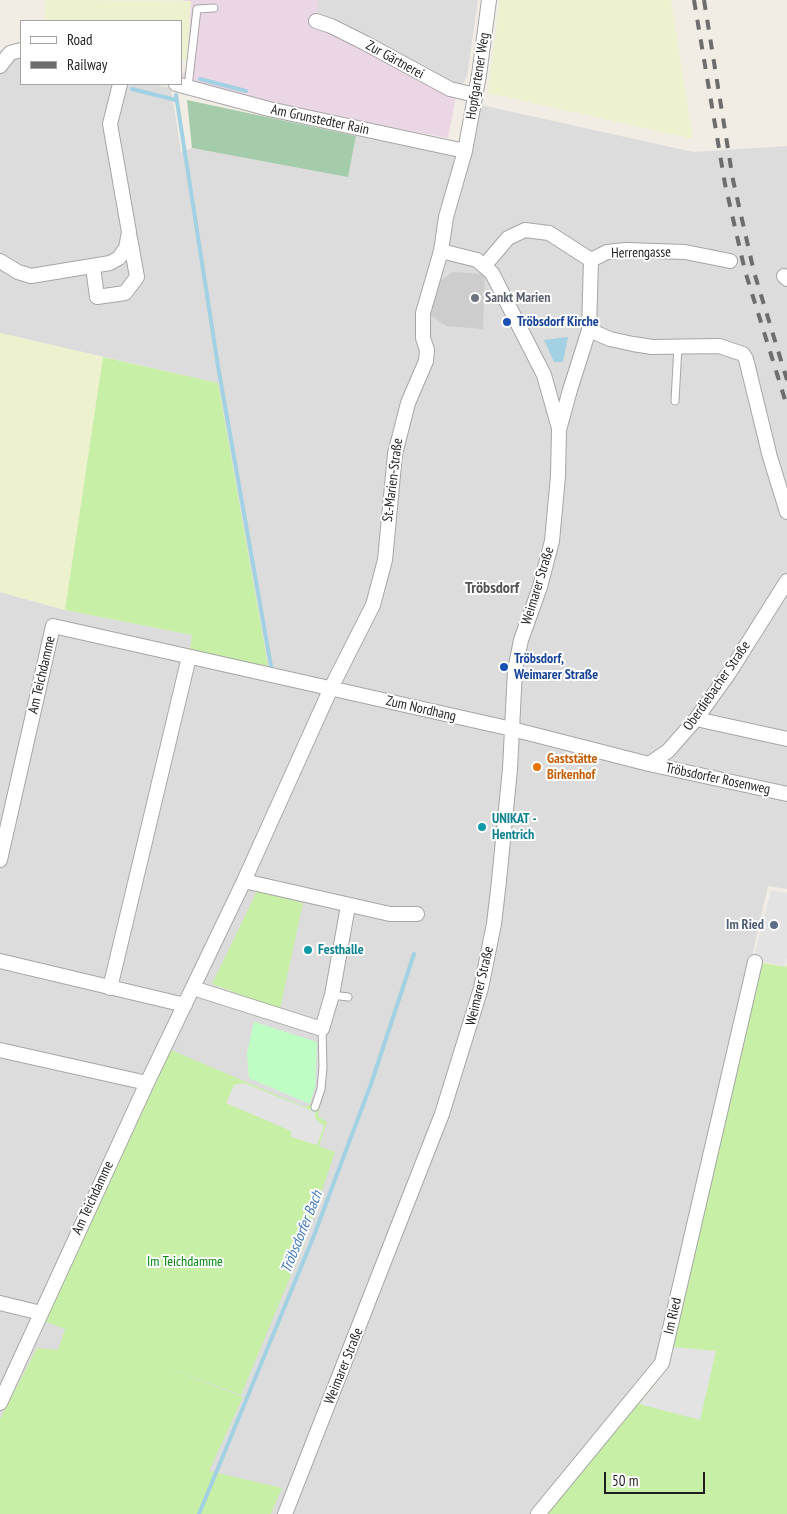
<!DOCTYPE html>
<meta charset="utf-8">
<style>
body{margin:0}
#map{position:relative;width:787px;height:1514px;overflow:hidden;background:#f1ede5;font-family:"PT Sans Narrow",sans-serif}
canvas{display:block}
.legend{position:absolute;left:20px;top:20px;width:162px;height:65px;box-sizing:border-box;background:#fff;border:1px solid #a5a5a5;margin:0;padding:6px 9px;list-style:none;font-size:15px;color:#1f1f1f}
.legend li{display:flex;align-items:center;gap:10px;height:25px}
.legend b{width:25px;border:1px solid #a5a5a5}
.scale{position:absolute;left:604px;top:1472px;width:101px;height:22px;box-sizing:border-box;border:2px solid #1f1f1f;border-top:0;padding-left:6px;font-size:15px;line-height:18px;white-space:nowrap;color:#1f1f1f;-webkit-text-stroke:4px #fff;paint-order:stroke}
</style>
<div id="map">
<canvas width="787" height="1514"></canvas>
<ul class="legend">
<li><b style="height:6px;background:#fff"></b>Road</li>
<li><b style="height:6px;background:#6d6d6d"></b>Railway</li>
</ul>
<div class="scale">50 m</div>
</div>
<script>
const context = document.querySelector('canvas').getContext('2d');
context.lineJoin = 'round';
function paint(path, color) {
  context.fillStyle = color;
  context.fill(path, 'evenodd');
}
function toPath(rows) {
  const path = new Path2D();
  for (const r of rows) {
    path.moveTo(r[0], r[1]);
    for (let i = 2; i < r.length; i += 2) path.lineTo(r[i], r[i + 1]);
  }
  return path;
}
function strokePath(path, color, width, dash) {
  context.strokeStyle = color;
  context.lineWidth = width;
  context.lineCap = dash ? 'butt' : 'round';
  context.setLineDash(dash || []);
  context.stroke(path);
}
function label(font, color, halo, rows, align = 'center') {
  context.font = font + ' "PT Sans Narrow",sans-serif';
  context.lineWidth = 4;
  context.setLineDash([]);
  context.textBaseline = 'middle';
  context.strokeStyle = halo;
  context.fillStyle = color;
  for (const [text, x, y, turn = 0] of rows) {
    context.save();
    context.translate(x, y);
    context.rotate((+turn || 0) * Math.PI / 180);
    context.textAlign = isNaN(turn) ? turn : align;
    if (halo) context.strokeText(text, 0, 0);
    context.fillText(text, 0, 0);
    context.restore();
  }
}
paint(toPath([
 [318,0,478,0,467,77,462,85,439,77,316,14],
 [0,50,21,54,21,84,154,84,171,88,181,152,192,148,348,176,356,136,468,158,481,105,693,152,787,146,787,889,768,886,660,1362,534,1514,0,1514,0,592,65,610,192,635,190,650,268,666,218,383,0,333]
]), '#dddcdc');
paint(toPath([
 [180,0,318,0,315,25,356,44,456,97,448,138,275,105,181,77,187,67,191,2]
]), '#ebd6e6');
paint(toPath([
 [452,272,485,274,483,329,446,326,430,315,439,282]
]), '#cdcdcd');
paint(toPath([
 [46,0,191,1,187,61,181,60,181,21,44,21],
 [500,0,671,0,693,139,488,93],
 [0,333,103,357,65,610,0,592]
]), '#edf1ce');
paint(toPath([
 [103,357,218,383,268,666,190,650,192,635,65,610],
 [257,891,303,903,280,1009,212,984],
 [757,962,786,967,787,964,787,1514,542,1514,665,1365],
 [171,1050,305,1107,311,1105,319,1108,318,1116,327,1122,319,1146,335,1152,304,1244,241,1395,163,1366,243,1397,209,1471,282,1488,271,1514,0,1514,0,1419,37,1348,58,1350,65,1329,44,1321]
]), '#c8efa6');
paint(toPath([
 [187,100,356,136,348,177,192,148]
]), '#a4ccab');
paint(toPath([
 [254,1022,317,1042,315,1087,310,1104,249,1078,247,1053]
]), '#befec5');
paint(toPath([
 [771,890,787,893,787,958,784,966,753,960],
 [244,1083,315,1112,315,1118,324,1126,317,1145,291,1137,291,1131,226,1103,234,1085],
 [673,1347,716,1351,700,1420,639,1404,668,1368]
]), '#e3e3e3');
paint(toPath([
 [568,337,563,362,554,362,544,340]
]), '#a1d1e2');
strokePath(toPath([
 [200,79,246,91],
 [132,89,176,100],
 [176,95,218,366,271,666],
 [199,1514,313,1238,371,1084,414,954]
]), '#a1d1e2', 4);
const service = toPath([
 [188,87,197,9,214,8],
 [675,401,678,346],
 [332,995,348,997],
 [315,1107,321,1089,323,1067,322,1029]
]);
const minor = toPath([
 [316,21,331,26,365,43,450,89,475,95],
 [0,66,10,53,21,50],
 [176,84,269,109,465,151],
 [441,251,477,260,492,273,544,375,559,428],
 [591,260,607,252,626,250,685,252,730,261],
 [0,261,18,272,31,276,110,263,119,258,126,248,129,232,110,124,120,84],
 [485,265,508,238,525,230,549,233,591,260],
 [93,267,97,297,125,293,137,277,130,238],
 [784,276,787,279],
 [589,330,610,339,633,344,652,347,719,346,743,354,746,359,770,457,787,512],
 [696,719,787,739],
 [649,764,787,794],
 [0,860,53,626,512,729,649,764,668,751,696,719,729,673,787,581],
 [244,881,390,914,417,914],
 [0,961,185,1005],
 [110,988,189,657],
 [193,988,322,1029,332,995,348,906],
 [0,1050,147,1083],
 [0,1303,41,1313],
 [0,1403,147,1083,244,881,331,688,373,605,385,560,395,454,408,403,426,361,427,350,423,338,423,313,441,251,446,217,465,151,479,75,489,0],
 [285,1514,442,1114,481,988,494,924,499,881,510,769,515,670,521,640,540,587,552,541,558,476,559,430,570,390,589,330,591,260],
 [538,1514,662,1363,755,962]
]);
strokePath(service, '#a6a6a6', 9);
strokePath(minor, '#a6a6a6', 16);
strokePath(service, '#fff', 7);
strokePath(minor, '#fff', 14);
strokePath(toPath([
 [694,0,725,184,745,271,787,406],
 [704,0,733,180,754,272,787,380]
]), '#6d6d6d', 4, [10, 10]);
for (const [x, y, r, color] of [
 [475,298,5,"#6b7280"],
 [507,322,5,"#1a4fb4"],
 [504,667,5,"#1a4fb4"],
 [537,767,5,"#e8710a"],
 [482,827,5,"#0f9aa8"],
 [774,925,5,"#5c6f8a"],
 [308,950,5,"#0f9aa8"]
]) {
  const dot = new Path2D();
  dot.arc(x, y, r, 0, 2 * Math.PI);
  context.fillStyle = color;
  context.fill(dot);
  strokePath(dot, '#fff', 2);
}
label('14px', '#1f1f1f', '#fff', [
 ["Zur Gärtnerei",395,60,29],
 ["Hopfgartener Weg",478,76,-81],
 ["Am Grunstedter Rain",320,120,12],
 ["Herrengasse",641,253,-1],
 ["St.-Marien-Straße",393,480,-83],
 ["Weimarer Straße",538,586,-73],
 ["Am Teichdamme",42,675,-77],
 ["Oberdiebacher Straße",717,686,-55],
 ["Zum Nordhang",421,709,13],
 ["Tröbsdorfer Rosenweg",718,779,12],
 ["Weimarer Straße",480,986,-77],
 ["Am Teichdamme",93,1198,-65],
 ["Im Ried",673,1316,-77],
 ["Weimarer Straße",344,1366,-68]
]);
label('bold 14px', '#5b616d', '#fff', [
 ["Sankt Marien",485,298]
], 'left');
label('bold 14px', '#164399', '#fff', [
 ["Tröbsdorf Kirche",517,322],
 ["Tröbsdorf,",514,659],
 ["Weimarer Straße",514,675]
], 'left');
label('bold 14px', '#c56008', '#fff', [
 ["Gaststätte",547,759],
 ["Birkenhof",547,775]
], 'left');
label('bold 14px', '#0d838f', '#fff', [
 ["UNIKAT -",492,819],
 ["Hentrich",492,835],
 ["Festhalle",318,950]
], 'left');
label('bold 14px', '#4e5e75', '#fff', [
 ["Im Ried",764,925]
], 'right');
label('14px', '#018911', '#fff', [
 ["Im Teichdamme",185,1262]
]);
label('italic 15px', '#4279b8', '#fff', [
 ["Tröbsdorfer Bach",302,1232,-68]
]);
label('bold 16px', '#525252', '#fff', [
 ["Tröbsdorf",492,588]
]);
</script>
